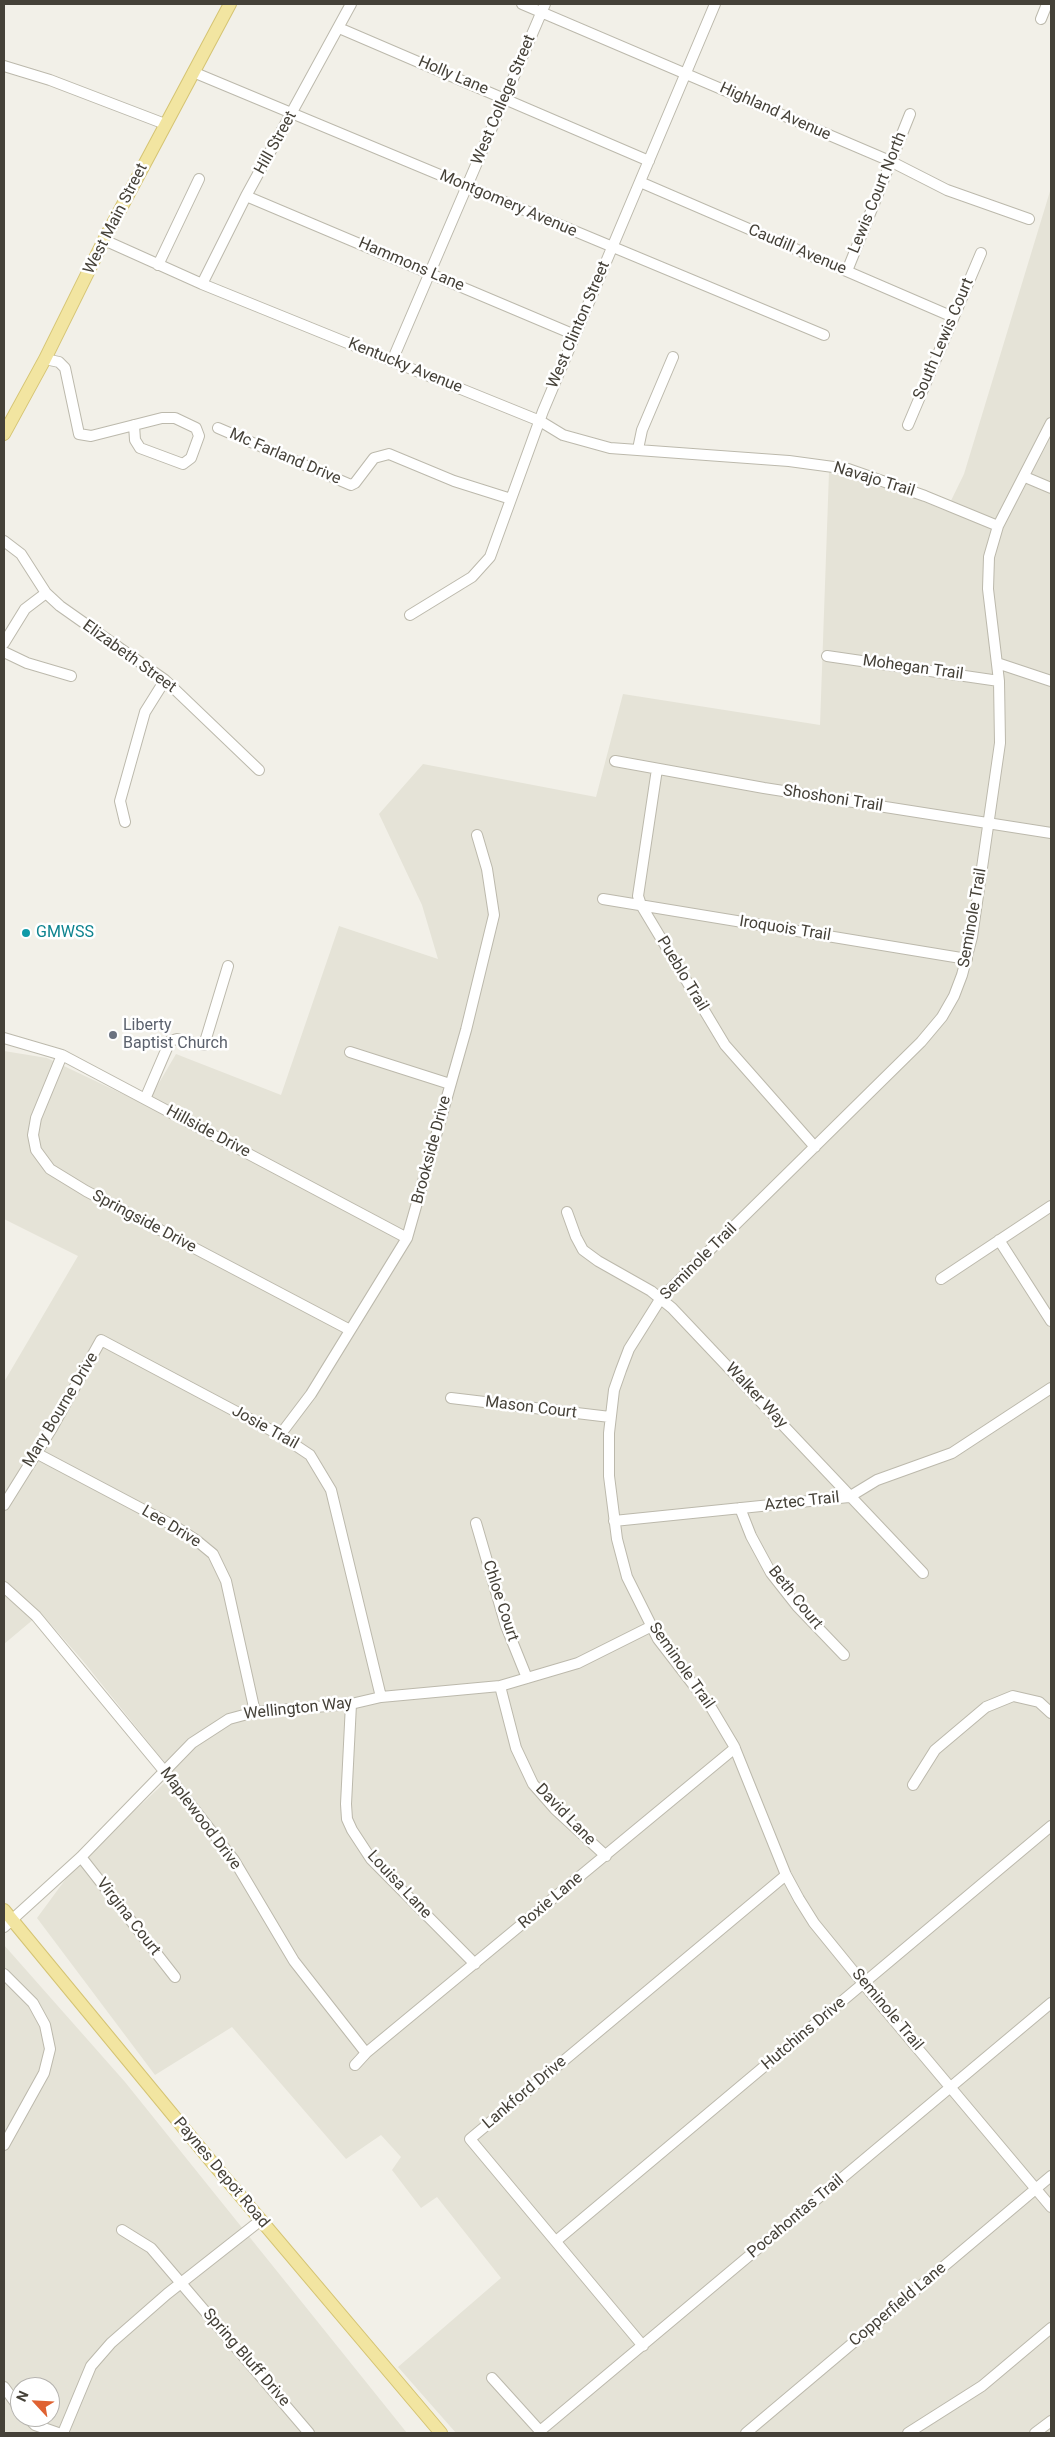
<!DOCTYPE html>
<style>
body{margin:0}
#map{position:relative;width:1055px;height:2437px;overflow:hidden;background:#f2f0e8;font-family:Roboto,sans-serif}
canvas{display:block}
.frame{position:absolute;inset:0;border:5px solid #454138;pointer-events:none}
.north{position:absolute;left:10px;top:2377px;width:50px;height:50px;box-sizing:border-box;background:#fff;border:1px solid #b5b3af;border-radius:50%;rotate:295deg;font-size:14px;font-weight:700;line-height:20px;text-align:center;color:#454138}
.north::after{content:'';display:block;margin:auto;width:18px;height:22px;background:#df6232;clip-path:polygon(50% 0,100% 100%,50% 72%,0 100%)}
</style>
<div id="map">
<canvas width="1055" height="2437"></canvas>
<div class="frame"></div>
<div class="north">N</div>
</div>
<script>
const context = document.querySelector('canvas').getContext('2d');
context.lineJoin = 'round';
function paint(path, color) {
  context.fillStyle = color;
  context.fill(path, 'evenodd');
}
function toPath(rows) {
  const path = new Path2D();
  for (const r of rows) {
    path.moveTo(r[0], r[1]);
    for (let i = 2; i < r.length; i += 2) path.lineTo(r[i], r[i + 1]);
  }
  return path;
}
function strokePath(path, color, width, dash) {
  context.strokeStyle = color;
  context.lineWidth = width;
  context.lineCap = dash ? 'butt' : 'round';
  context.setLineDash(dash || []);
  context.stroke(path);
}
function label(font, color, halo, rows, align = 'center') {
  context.font = font + ' Roboto,sans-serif';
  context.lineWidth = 5;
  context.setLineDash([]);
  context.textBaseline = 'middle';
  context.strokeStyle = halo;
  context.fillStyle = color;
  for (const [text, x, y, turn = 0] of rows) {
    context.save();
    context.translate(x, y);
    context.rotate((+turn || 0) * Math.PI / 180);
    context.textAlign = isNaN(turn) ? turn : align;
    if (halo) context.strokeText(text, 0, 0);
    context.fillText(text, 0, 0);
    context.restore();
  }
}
paint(toPath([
 [1051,188,1051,2433,456,2433,398,2367,501,2278,437,2197,421,2208,392,2170,401,2157,381,2135,346,2159,232,2027,155,2075,37,1918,76,1865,174,1774,83,1661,41,1613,4,1644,4,1382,78,1256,4,1219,4,1051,47,1058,146,1105,176,1054,281,1095,339,926,438,959,422,905,379,814,423,764,596,797,623,694,820,725,829,472,910,496,946,511,964,474],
 [4,1945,125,2082,407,2433,4,2433],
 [20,2387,50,2387,50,2417,20,2417]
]), '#e5e3d7');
const minor = toPath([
 [522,4,890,161,947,190,1029,219],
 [1041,19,1047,4],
 [339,28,649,161],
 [4,66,50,80,165,124],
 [193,72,824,335],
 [640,182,953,317],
 [246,196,575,335],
 [104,240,202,284,540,421,563,435,610,448,789,461,848,469,925,496,998,526],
 [158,265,199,179],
 [847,271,910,114],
 [202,284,246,196,351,4],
 [45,359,59,362,65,368,79,434,91,436,162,418,175,418,196,428,199,436,191,458,183,464,140,448,135,440,134,425],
 [392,361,545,4],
 [1051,423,998,526,989,557,988,589,999,681,1000,743,972,937,962,975,954,996,942,1017,921,1042,661,1298,629,1349,621,1370,614,1390,609,1433,609,1476,617,1539,627,1577,658,1639,712,1709,734,1746,786,1875,799,1899,814,1923,871,1993,1051,2207],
 [908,425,981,253],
 [218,428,351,485,355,483,374,458,389,454,454,481,511,499],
 [638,449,642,430,673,357],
 [1025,477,1051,488],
 [4,541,21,554,46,593,60,606,165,680,259,770],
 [410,615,472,577,490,557,543,411,715,4],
 [4,643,25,609,46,593],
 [4,652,27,663,71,676],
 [827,656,999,681],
 [997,663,1051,681],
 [615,761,764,788,1051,833],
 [657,769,638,896,641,905,725,1045,815,1147],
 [125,822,120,801,145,712,165,680],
 [603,899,967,959],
 [4,1038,62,1055,407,1238],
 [350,1052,450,1084],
 [62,1055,36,1118,33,1135,36,1150,50,1169,86,1191,350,1330],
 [145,1099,170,1041,177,1039,204,1045,228,966],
 [567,1212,576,1237,583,1250,598,1261,651,1291,672,1308,923,1573],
 [999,1240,1051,1321],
 [941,1279,1051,1206],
 [451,1398,610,1417],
 [280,1435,311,1394,407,1238,466,1030,494,915,487,869,477,835],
 [36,1453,176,1527,196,1540,213,1554,226,1581,255,1712],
 [4,1505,52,1428,101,1340,280,1435,310,1455,331,1490,381,1697],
 [740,1508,751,1536,771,1573,797,1606,844,1655],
 [614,1521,849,1497,877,1480,952,1453,1051,1388],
 [476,1523,506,1626,527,1678],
 [4,1587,36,1616,165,1772,234,1860,294,1961,366,2053,355,2065],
 [500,1686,516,1748,533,1784,555,1809,606,1856],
 [351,1704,346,1804,347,1819,352,1830,371,1859,475,1964],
 [913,1785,935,1750,986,1707,1013,1696,1039,1702,1051,1713],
 [81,1857,175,1977],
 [4,1927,81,1857,192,1743,229,1719,255,1712,351,1704,381,1697,500,1686,578,1663,652,1626],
 [4,1974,33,2003,45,2025,50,2049,44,2073,4,2145],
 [366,2053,735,1748],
 [122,2230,151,2248,309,2433],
 [556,2241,1051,1826],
 [643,2346,470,2139,786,1875],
 [492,2378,540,2431,1051,2003],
 [4,2387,20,2409],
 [27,2417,35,2425,58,2433],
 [63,2433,91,2366,111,2343,167,2294,261,2220],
 [746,2433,1051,2176],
 [908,2433,982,2386,1051,2328],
 [1035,2433,1051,2421]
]);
const major = toPath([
 [4,434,45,359,104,240,230,4],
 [4,1910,210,2160,441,2433]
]);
strokePath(minor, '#bcb9ac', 12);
strokePath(major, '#d5c473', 14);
strokePath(minor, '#fff', 10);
strokePath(major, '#f2e5a1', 12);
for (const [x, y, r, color] of [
 [26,933,5,"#0f9aa8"],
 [113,1035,5,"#6b7280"]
]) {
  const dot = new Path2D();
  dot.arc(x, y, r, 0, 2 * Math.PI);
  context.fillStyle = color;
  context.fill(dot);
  strokePath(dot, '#fff', 2);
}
label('16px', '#454138', '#fff', [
 ["Holly Lane",453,76,23],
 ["West College Street",504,100,-67],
 ["Highland Avenue",775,112,24],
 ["Hill Street",276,143,-61],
 ["Lewis Court North",878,193,-68],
 ["Montgomery Avenue",508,204,23],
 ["West Main Street",116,219,-63],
 ["Caudill Avenue",797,250,23],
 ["Hammons Lane",411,265,23],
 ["West Clinton Street",579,325,-67],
 ["South Lewis Court",944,339,-67],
 ["Kentucky Avenue",405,366,22],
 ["Mc Farland Drive",285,457,23],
 ["Navajo Trail",874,480,17],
 ["Elizabeth Street",129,657,36],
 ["Mohegan Trail",913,668,8],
 ["Shoshoni Trail",833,799,9],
 ["Seminole Trail",973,918,-80],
 ["Iroquois Trail",785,929,9],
 ["Pueblo Trail",682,974,59],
 ["Hillside Drive",208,1132,28],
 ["Brookside Drive",432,1150,-75],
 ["Springside Drive",144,1222,28],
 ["Seminole Trail",699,1262,-45],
 ["Walker Way",756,1396,47],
 ["Mason Court",531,1408,7],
 ["Mary Bourne Drive",61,1410,-59],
 ["Josie Trail",265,1428,29],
 ["Aztec Trail",802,1502,-6],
 ["Lee Drive",171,1527,31],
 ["Beth Court",795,1598,51],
 ["Chloe Court",500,1601,72],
 ["Seminole Trail",681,1666,55],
 ["Wellington Way",298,1709,-6],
 ["David Lane",565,1815,46],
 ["Maplewood Drive",200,1819,53],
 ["Louisa Lane",399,1885,47],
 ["Roxie Lane",551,1901,-40],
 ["Virgina Court",128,1917,52],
 ["Seminole Trail",887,2010,50],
 ["Hutchins Drive",804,2034,-40],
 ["Lankford Drive",525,2093,-40],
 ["Paynes Depot Road",221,2173,50],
 ["Pocahontas Trail",796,2217,-40],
 ["Copperfield Lane",898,2305,-40],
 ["Spring Bluff Drive",246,2358,49]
]);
label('16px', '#0d838f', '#fff', [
 ["GMWSS",36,933]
], 'left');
label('16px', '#5b616d', '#fff', [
 ["Liberty",123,1026],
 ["Baptist Church",123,1044]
], 'left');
</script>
